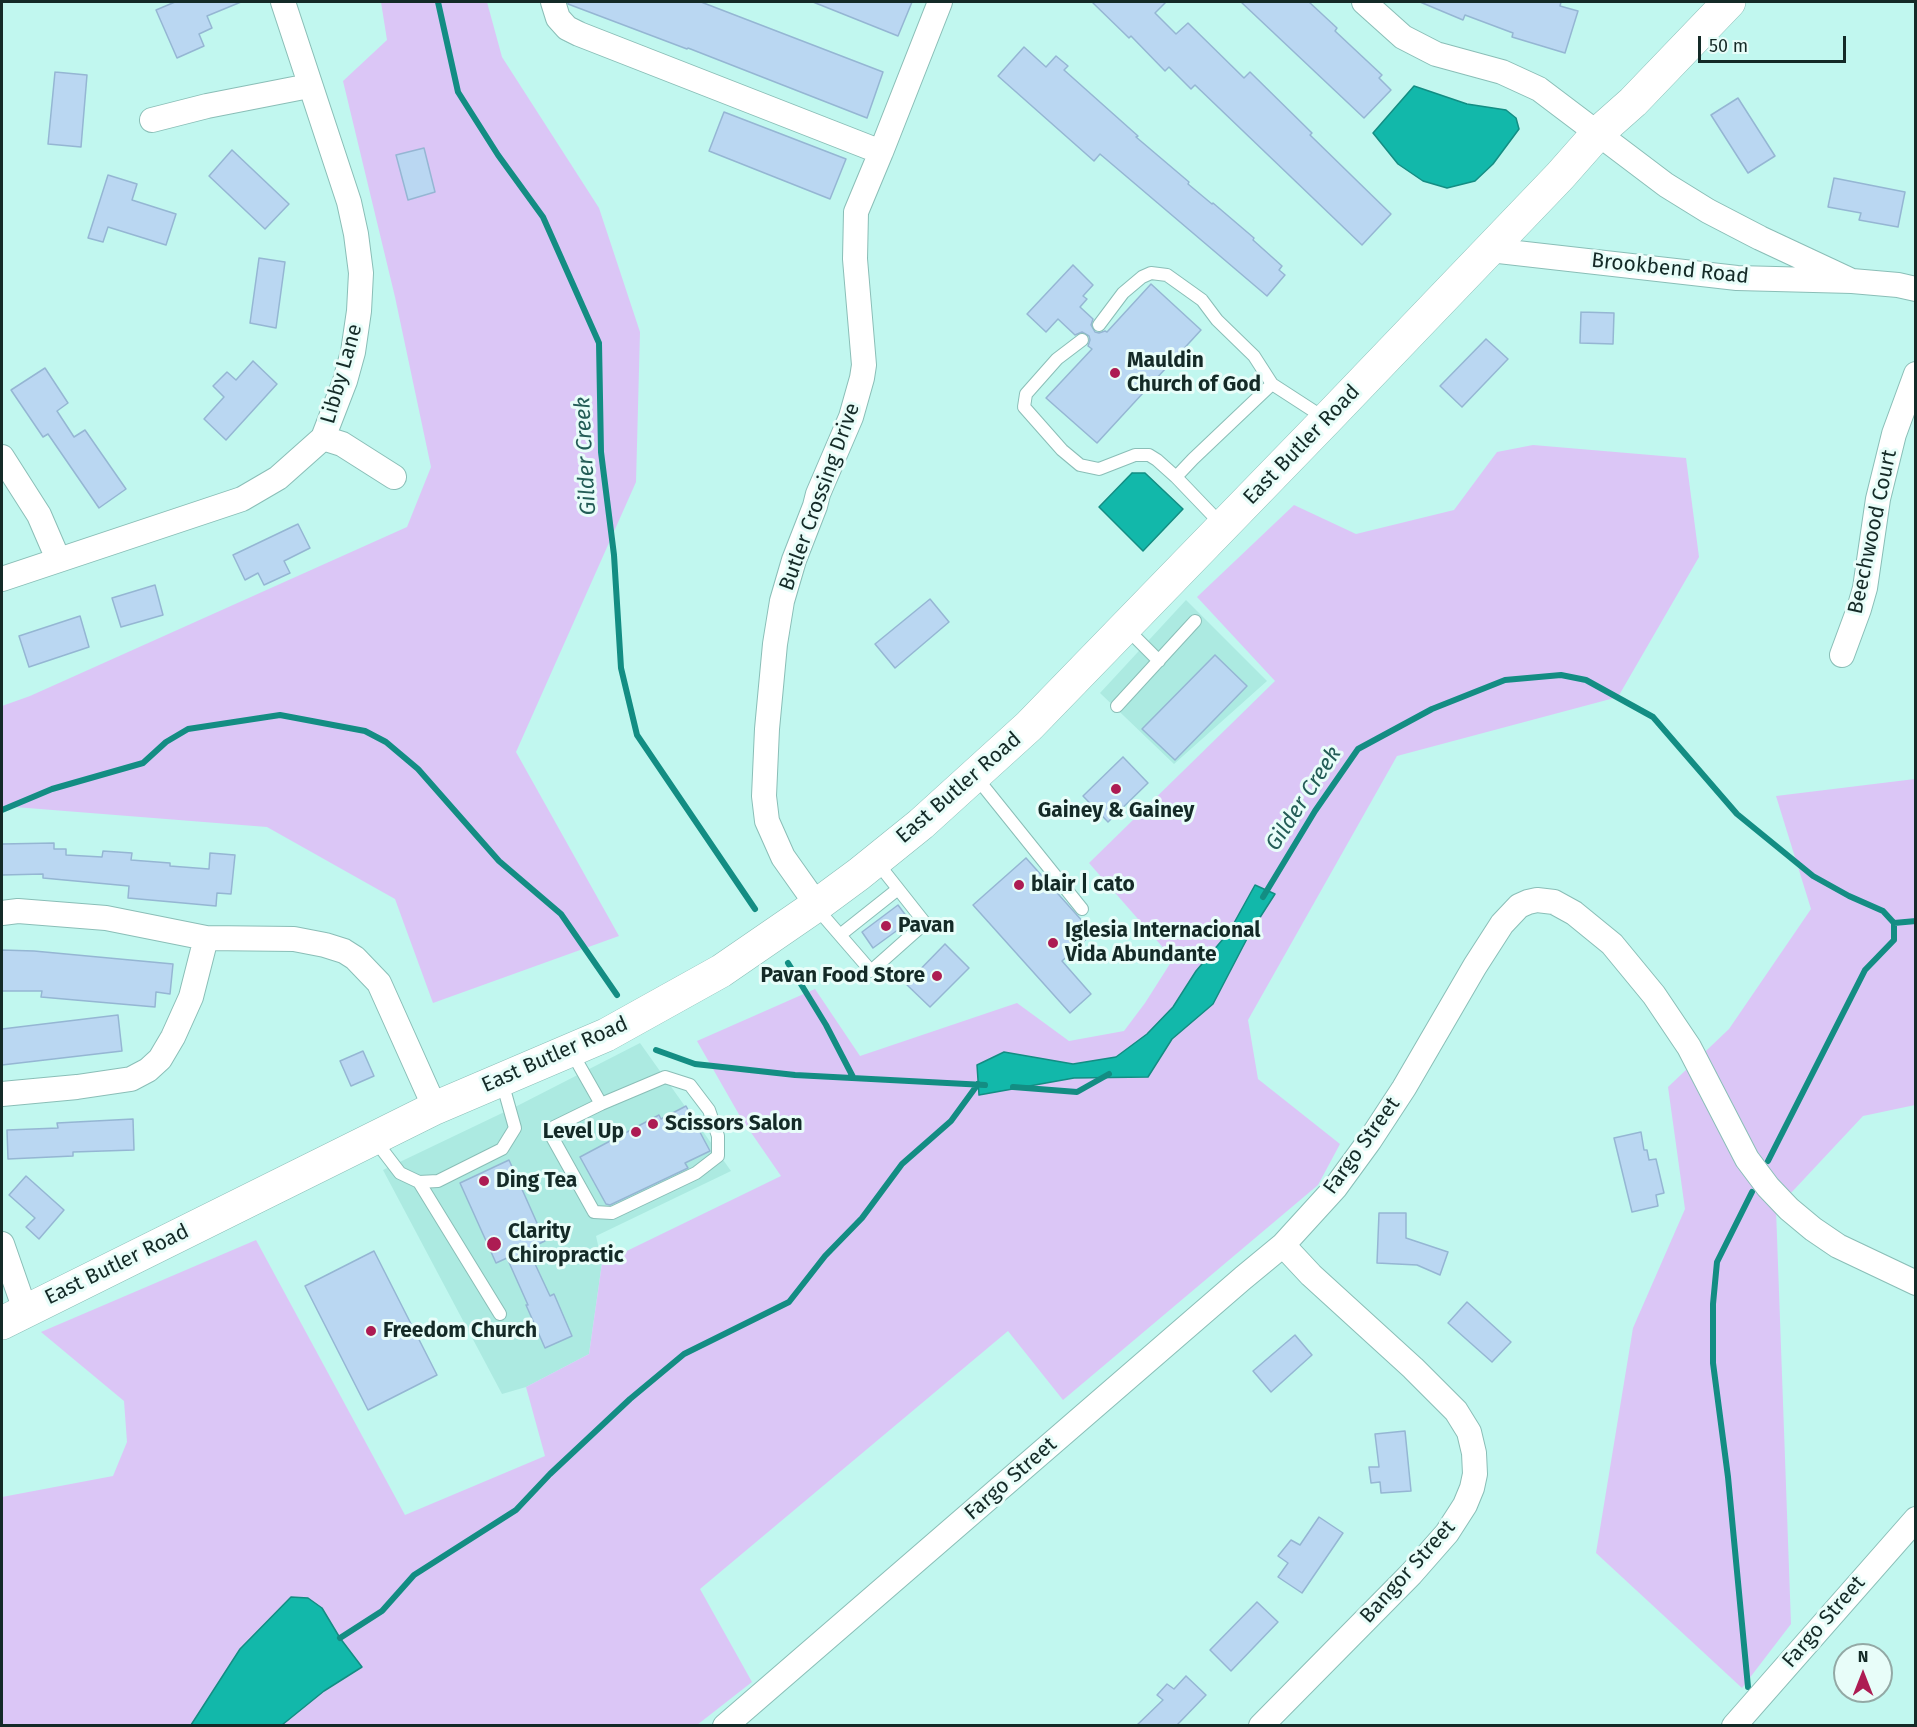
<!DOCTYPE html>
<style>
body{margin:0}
#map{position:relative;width:1917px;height:1727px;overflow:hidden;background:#c1f7ef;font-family:"Fira Sans",sans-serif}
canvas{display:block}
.frame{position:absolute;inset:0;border:3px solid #142a27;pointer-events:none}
.north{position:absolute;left:1833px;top:1643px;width:60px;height:60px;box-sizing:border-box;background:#e8fdf9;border:2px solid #93a9a5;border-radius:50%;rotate:0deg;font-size:16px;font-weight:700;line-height:24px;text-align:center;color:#142a27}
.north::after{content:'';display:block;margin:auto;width:21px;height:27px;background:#ad1c53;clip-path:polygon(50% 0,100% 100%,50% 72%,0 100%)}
.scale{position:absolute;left:1698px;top:36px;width:148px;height:27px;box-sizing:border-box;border:3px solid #142a27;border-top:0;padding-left:8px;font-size:18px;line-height:21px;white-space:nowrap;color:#142a27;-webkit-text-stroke:4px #e8fdf9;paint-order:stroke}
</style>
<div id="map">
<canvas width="1917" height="1727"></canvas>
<div class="frame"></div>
<div class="north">N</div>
<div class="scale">50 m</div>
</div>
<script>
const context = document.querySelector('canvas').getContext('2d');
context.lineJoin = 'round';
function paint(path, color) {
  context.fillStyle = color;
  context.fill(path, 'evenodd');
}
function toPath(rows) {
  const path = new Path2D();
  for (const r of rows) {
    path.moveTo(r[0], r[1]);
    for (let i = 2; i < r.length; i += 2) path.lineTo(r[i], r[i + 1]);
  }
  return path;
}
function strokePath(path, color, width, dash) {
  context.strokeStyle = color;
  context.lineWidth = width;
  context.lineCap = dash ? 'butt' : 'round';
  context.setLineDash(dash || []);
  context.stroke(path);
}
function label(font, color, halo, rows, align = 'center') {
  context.font = font + ' "Fira Sans",sans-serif';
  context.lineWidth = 6;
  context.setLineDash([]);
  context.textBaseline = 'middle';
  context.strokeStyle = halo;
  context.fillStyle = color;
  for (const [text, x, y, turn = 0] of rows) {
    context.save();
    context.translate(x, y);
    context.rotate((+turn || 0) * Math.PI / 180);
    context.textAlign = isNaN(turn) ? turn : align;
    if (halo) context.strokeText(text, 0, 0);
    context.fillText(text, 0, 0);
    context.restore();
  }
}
paint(toPath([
 [1186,600,1267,681,1174,764,1100,693],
 [640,1043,731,1171,596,1236,602,1263,589,1354,526,1387,502,1394,383,1170,519,1105]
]), '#aceae1');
paint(toPath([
 [381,2,487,2,502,57,599,208,640,332,636,482,516,752,619,936,433,1003,395,899,267,827,2,806,2,706,30,696,407,527,431,467,395,297,343,81,387,40],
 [1533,445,1686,458,1699,557,1618,697,1397,756,1248,1020,1258,1079,1340,1144,1318,1185,1063,1400,1008,1331,700,1589,752,1682,697,1725,2,1726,2,1497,113,1476,127,1442,124,1401,41,1332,256,1240,405,1515,545,1456,526,1387,589,1354,602,1263,781,1176,741,1118,697,1041,815,989,860,1056,1017,1003,1069,1041,1124,1031,1145,1003,1173,959,1089,863,1275,681,1197,597,1294,505,1356,534,1454,510,1497,452],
 [1915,779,1915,1105,1863,1116,1776,1209,1791,1624,1742,1688,1596,1553,1633,1328,1685,1209,1668,1087,1729,1029,1811,909,1776,796]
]), '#dbc6f6');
const water = toPath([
 [1414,86,1467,104,1506,110,1516,118,1519,129,1493,164,1475,181,1447,188,1423,181,1398,164,1373,133,1414,86],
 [1132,473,1145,473,1183,509,1143,551,1099,507,1132,473],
 [1255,885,1275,894,1250,933,1213,1004,1172,1039,1148,1077,1074,1078,979,1095,977,1065,1004,1052,1073,1064,1116,1057,1147,1034,1173,1007,1196,971,1229,932,1255,885],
 [291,1597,308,1598,322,1608,340,1638,362,1667,324,1691,282,1725,191,1725,240,1649,291,1597]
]);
paint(water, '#12b8aa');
strokePath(water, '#138d83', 1.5);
strokePath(toPath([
 [438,2,458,92,498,155,543,217,599,343,601,452,614,555,621,668,637,735,755,909],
 [2,810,52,789,143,763,166,742,188,729,280,715,365,731,386,742,418,769,499,861,561,914,617,995],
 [1263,897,1315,811,1358,749,1432,709,1505,680,1561,675,1586,680,1653,717,1737,814,1813,876,1849,896,1883,911,1894,923],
 [1894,923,1916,921],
 [788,963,826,1025,853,1077],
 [656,1050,695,1064,795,1075,985,1085],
 [1013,1087,1077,1092,1109,1074],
 [1768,1161,1865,970,1894,940,1894,923],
 [340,1638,382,1611,414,1575,516,1510,550,1474,630,1399,684,1354,789,1302,825,1256,862,1218,902,1164,951,1121,978,1084],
 [1748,1687,1728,1477,1713,1363,1713,1304,1717,1262,1752,1192]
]), '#138d83', 6);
const building = toPath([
 [175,2,241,2,207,16,212,28,199,34,204,46,177,58,156,10,175,2],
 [568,2,701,2,883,72,867,118,688,48,687,49,568,4,568,2],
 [813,2,912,2,898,36,813,2],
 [1092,2,1166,2,1155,13,1176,34,1188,23,1244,78,1250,72,1312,133,1310,135,1391,214,1362,245,1195,85,1191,89,1169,67,1165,71,1131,36,1129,38,1092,2],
 [1241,2,1309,2,1337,28,1335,31,1382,75,1379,78,1391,90,1364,118,1241,2],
 [1420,2,1561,2,1560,6,1578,11,1565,53,1512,37,1513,33,1465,15,1463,20,1420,2],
 [1024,47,1046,67,1056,56,1068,66,1064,70,1138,136,1136,137,1189,182,1188,184,1212,204,1213,203,1254,238,1253,240,1282,266,1279,270,1285,275,1267,296,1100,154,1094,161,998,76,1024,47],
 [55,72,87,75,81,147,48,144,55,72],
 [1738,98,1775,156,1748,173,1711,115,1738,98],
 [724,112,846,159,830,199,709,151,724,112],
 [424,148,435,192,408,200,396,155,424,148],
 [232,150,289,204,265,229,209,176,232,150],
 [108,175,137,184,132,200,176,214,166,245,108,227,103,242,88,238,108,175],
 [1834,178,1905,192,1898,227,1859,220,1861,213,1828,207,1834,178],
 [259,258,285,262,276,328,250,323,259,258],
 [1073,265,1093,285,1083,296,1087,299,1080,307,1093,319,1091,325,1095,332,1099,333,1105,331,1107,332,1151,284,1201,330,1097,443,1046,398,1092,349,1088,346,1090,340,1089,336,1082,332,1075,335,1058,319,1046,332,1027,314,1073,265],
 [1581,312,1614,313,1613,344,1580,343,1581,312],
 [1486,339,1508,359,1462,407,1440,386,1486,339],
 [253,361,277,384,226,440,204,419,224,397,213,386,227,372,236,380,253,361],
 [45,368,68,403,57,411,74,437,85,430,126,489,99,508,48,434,43,437,11,390,45,368],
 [298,524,310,548,284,561,290,573,264,585,258,573,245,580,233,555,298,524],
 [155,585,163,615,121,627,112,598,155,585],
 [930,599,949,622,895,668,875,644,930,599],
 [80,616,89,647,29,667,19,636,80,616],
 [1215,655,1247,686,1175,760,1142,729,1215,655],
 [1123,757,1148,783,1108,822,1083,796,1123,757],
 [54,843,54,849,66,849,66,855,102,857,103,851,132,853,131,860,170,863,170,866,209,869,210,853,235,855,231,894,217,893,216,906,128,898,129,886,43,878,43,874,2,875,2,844,54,843],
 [1026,858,1093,933,1062,961,1091,994,1070,1013,973,905,1026,858],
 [898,905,910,921,873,948,862,932,898,905],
 [945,944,969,968,930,1007,906,984,945,944],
 [2,950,34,951,173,964,170,994,156,992,155,1007,41,997,42,991,2,991,2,950],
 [118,1015,122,1051,2,1065,2,1029,118,1015],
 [363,1051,374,1076,351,1086,340,1061,363,1051],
 [686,1106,710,1151,685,1163,688,1168,610,1205,606,1204,580,1157,659,1115,661,1119,686,1106],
 [133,1119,134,1150,73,1152,73,1156,8,1159,7,1130,58,1128,57,1123,133,1119],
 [1641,1132,1644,1150,1647,1150,1649,1160,1656,1159,1664,1193,1656,1195,1658,1206,1632,1212,1614,1138,1641,1132],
 [509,1160,545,1241,528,1249,550,1296,554,1294,572,1336,545,1348,526,1305,528,1305,507,1258,496,1263,460,1183,509,1160],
 [26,1176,64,1210,39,1239,26,1227,35,1218,9,1195,26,1176],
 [1379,1213,1406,1213,1406,1238,1448,1252,1440,1275,1417,1265,1377,1263,1379,1213],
 [374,1251,437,1375,368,1410,305,1286,374,1251],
 [1467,1302,1511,1342,1492,1362,1448,1323,1467,1302],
 [1295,1335,1312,1355,1271,1392,1253,1371,1295,1335],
 [1405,1431,1411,1491,1381,1493,1380,1482,1371,1483,1369,1467,1379,1467,1375,1434,1405,1431],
 [1319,1517,1343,1533,1302,1593,1278,1577,1288,1563,1278,1556,1291,1540,1300,1545,1319,1517],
 [1257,1602,1278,1622,1231,1671,1210,1650,1257,1602],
 [1186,1676,1206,1695,1177,1725,1137,1725,1163,1700,1157,1695,1167,1684,1174,1689,1186,1676]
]);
paint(building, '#bad7f2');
strokePath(building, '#95b6d3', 1.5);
const service = toPath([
 [1099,325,1123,293,1142,277,1151,273,1167,275,1202,300,1217,320,1254,356,1272,384],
 [1082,340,1057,359,1026,394,1024,407,1062,450,1080,465,1099,469,1135,455,1149,455,1157,460,1176,477],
 [1223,526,1176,477,1193,459,1272,384,1326,419],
 [1126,628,1159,661],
 [1117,706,1195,621],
 [976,777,1082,909],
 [817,906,826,919,871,971,925,923,876,861],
 [840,935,898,889],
 [571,1051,601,1104,665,1077,690,1085,709,1110,718,1136,718,1156,696,1173,612,1213,594,1212,551,1135,554,1127,601,1104],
 [374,1139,400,1173,419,1182,438,1181,502,1149,515,1128,506,1096,498,1082],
 [419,1182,500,1314]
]);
const minor = toPath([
 [553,2,558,18,567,28,579,34,881,152,940,2],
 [1364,2,1403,37,1436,54,1502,72,1539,89,1666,185,1708,211,1760,238,1852,281],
 [152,120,207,106,309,86],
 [1490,250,1737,278,1852,281,1898,285,1916,289],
 [323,438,342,444,394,477],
 [2,457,39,515,58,559],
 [2,579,242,499,278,478,323,438,345,381,353,352,359,311,361,273,356,234,349,202,283,2],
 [1842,655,1859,609,1865,588,1878,499,1894,434,1916,374],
 [817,905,783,857,767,821,764,796,767,729,775,644,782,601,794,560,815,506,818,494,851,417,862,378,864,365,855,259,856,212,881,152],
 [2,913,18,911,106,918,206,938,294,939,325,945,344,951,355,958,379,983,435,1108],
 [2,1094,77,1087,131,1079,148,1070,160,1059,173,1037,191,997,206,938],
 [2,1244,25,1310],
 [725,1726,1243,1278,1283,1245,1335,1188,1370,1140,1404,1088,1475,966,1502,924,1519,906,1528,902,1537,900,1554,902,1574,913,1612,944,1654,995,1689,1047,1747,1159,1768,1187,1789,1209,1813,1229,1838,1246,1916,1283],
 [1261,1726,1411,1574,1447,1533,1465,1505,1472,1488,1475,1474,1474,1453,1469,1432,1456,1411,1413,1368,1311,1275,1283,1245],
 [1734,1726,1916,1519]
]);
const secondary = toPath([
 [2,1323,435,1108,606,1035,721,971,817,905,859,874,921,824,1029,726,1327,419,1560,176,1598,133,1633,102,1729,2]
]);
strokePath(service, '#8abeb7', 14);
strokePath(minor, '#8abeb7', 26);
strokePath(secondary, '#8abeb7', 34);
strokePath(service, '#fff', 12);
strokePath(minor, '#fff', 24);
strokePath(secondary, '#fff', 33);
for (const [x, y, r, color] of [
 [1115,373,6,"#ad1c53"],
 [1116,789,6,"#ad1c53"],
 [1019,885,6,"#ad1c53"],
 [886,926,6,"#ad1c53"],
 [1053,943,6,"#ad1c53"],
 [937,976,6,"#ad1c53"],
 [653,1124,6,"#ad1c53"],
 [636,1132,6,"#ad1c53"],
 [484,1181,6,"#ad1c53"],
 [494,1244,8,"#ad1c53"],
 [371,1331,6,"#ad1c53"]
]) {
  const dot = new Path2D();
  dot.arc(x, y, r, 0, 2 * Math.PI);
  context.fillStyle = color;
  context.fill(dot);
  strokePath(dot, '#e8fdf9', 2);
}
label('21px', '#142a27', '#e8fdf9', [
 ["Brookbend Road",1670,269,6],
 ["Libby Lane",342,374,-74],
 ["East Butler Road",1302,445,-46],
 ["Butler Crossing Drive",820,497,-70],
 ["Beechwood Court",1873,532,-78],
 ["East Butler Road",959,788,-41],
 ["East Butler Road",555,1055,-24],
 ["Fargo Street",1362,1146,-54],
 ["East Butler Road",117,1265,-26],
 ["Fargo Street",1011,1479,-41],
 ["Bangor Street",1408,1572,-48],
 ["Fargo Street",1824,1622,-49]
]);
label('bold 21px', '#142a27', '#e8fdf9', [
 ["Mauldin",1127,361],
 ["Church of God",1127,385],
 ["Gainey & Gainey",1116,811,"center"],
 ["blair | cato",1031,885],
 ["Pavan",898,926],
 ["Iglesia Internacional",1065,931],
 ["Vida Abundante",1065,955],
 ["Pavan Food Store",925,976,"right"],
 ["Scissors Salon",665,1124],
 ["Level Up",624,1132,"right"],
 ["Ding Tea",496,1181],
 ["Clarity",508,1232],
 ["Chiropractic",508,1256],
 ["Freedom Church",383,1331]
], 'left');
label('italic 22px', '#245d57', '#e8fdf9', [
 ["Gilder Creek",586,456,-93],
 ["Gilder Creek",1304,799,-57]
]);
</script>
